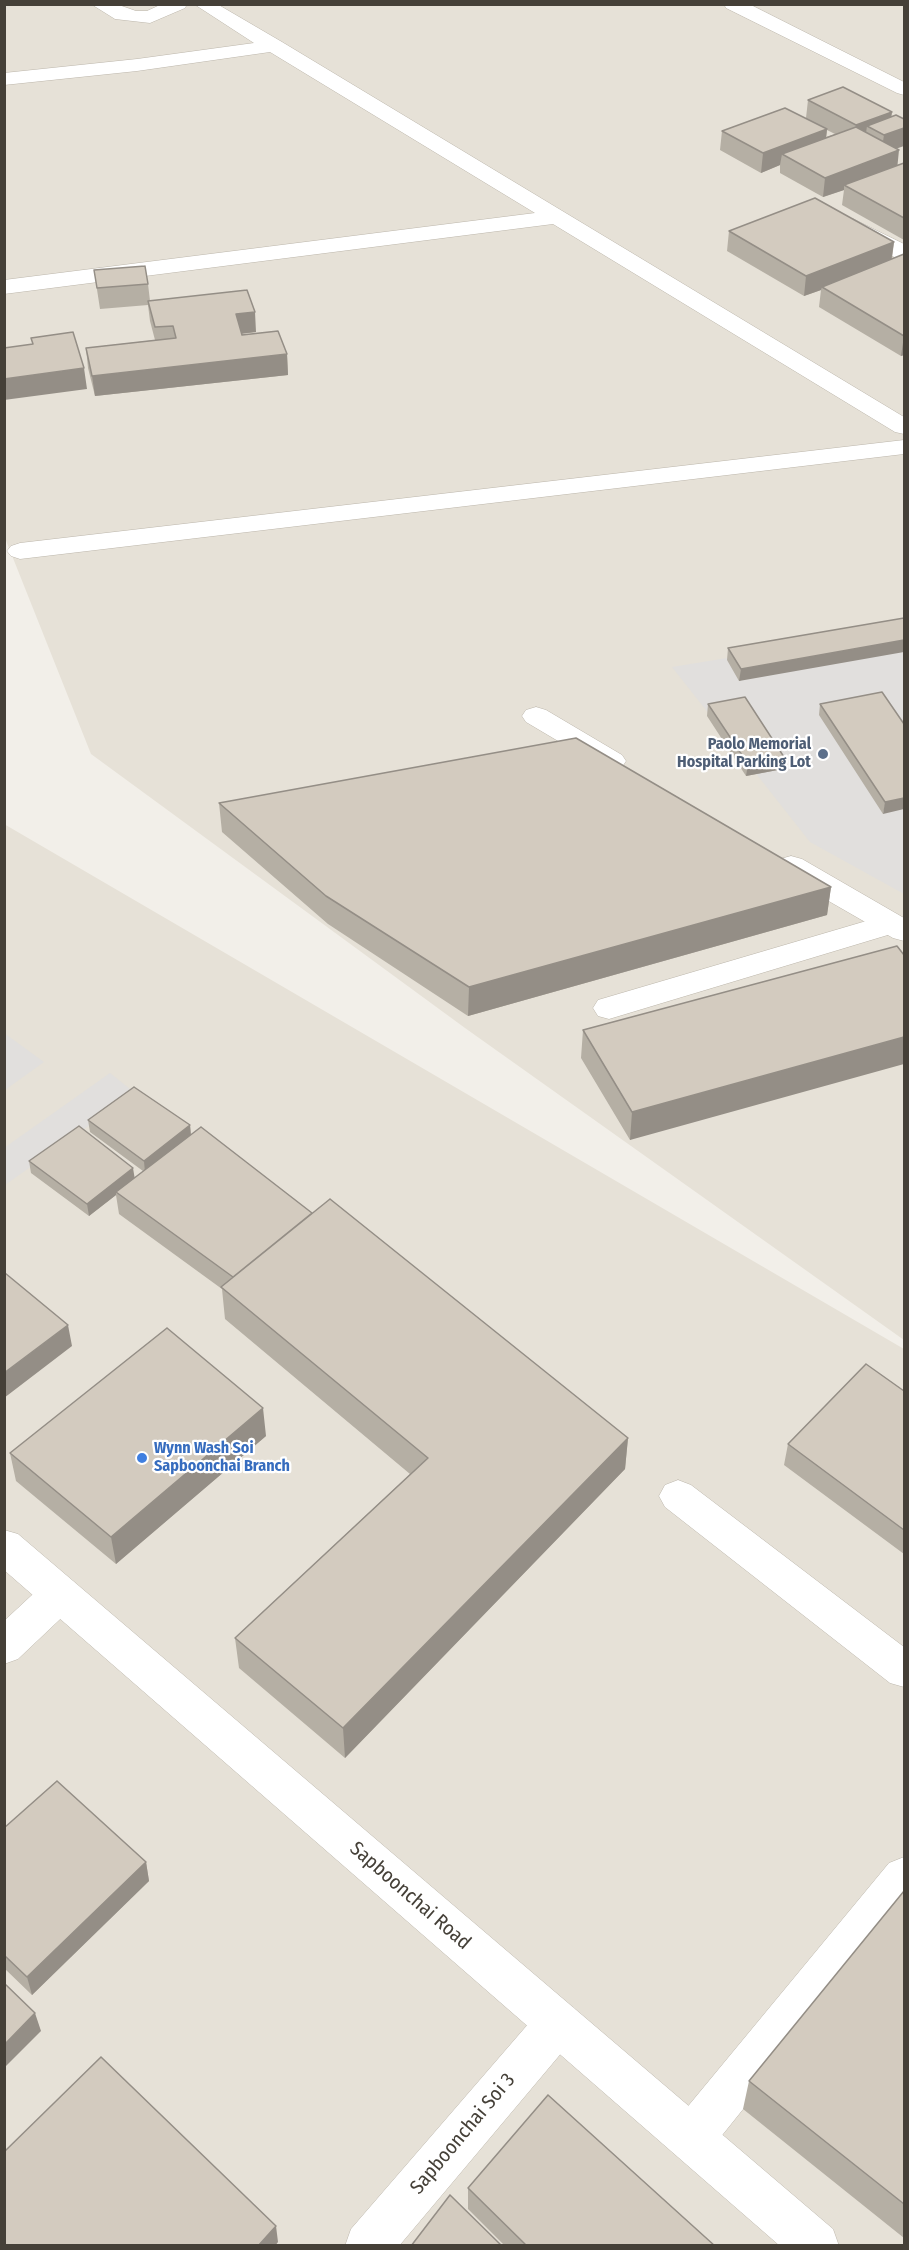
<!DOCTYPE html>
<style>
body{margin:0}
#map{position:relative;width:909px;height:2250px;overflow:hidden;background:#f2efe9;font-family:"Fira Sans Condensed",sans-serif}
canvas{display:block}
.frame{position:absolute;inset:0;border:6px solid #454038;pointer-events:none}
</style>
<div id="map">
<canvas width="909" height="2250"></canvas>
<div class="frame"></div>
</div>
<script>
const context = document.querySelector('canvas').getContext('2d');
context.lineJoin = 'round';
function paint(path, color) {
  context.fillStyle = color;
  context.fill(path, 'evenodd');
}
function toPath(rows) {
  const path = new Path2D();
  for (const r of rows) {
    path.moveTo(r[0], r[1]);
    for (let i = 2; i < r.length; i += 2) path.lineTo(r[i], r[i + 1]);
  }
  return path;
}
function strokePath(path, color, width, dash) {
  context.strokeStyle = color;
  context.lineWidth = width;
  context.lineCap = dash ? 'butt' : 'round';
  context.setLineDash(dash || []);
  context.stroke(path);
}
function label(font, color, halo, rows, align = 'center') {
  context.font = font + ' "Fira Sans Condensed",sans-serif';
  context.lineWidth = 4.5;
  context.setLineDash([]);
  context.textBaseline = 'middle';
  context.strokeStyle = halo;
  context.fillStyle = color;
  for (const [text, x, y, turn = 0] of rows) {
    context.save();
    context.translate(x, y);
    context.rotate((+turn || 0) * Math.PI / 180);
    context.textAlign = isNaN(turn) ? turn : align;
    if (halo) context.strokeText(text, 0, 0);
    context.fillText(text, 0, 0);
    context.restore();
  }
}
paint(toPath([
 [5,5,904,5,904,1340,465,1028,91,754,5,538],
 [4,824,904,1349,904,2245,5,2245]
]), '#e6e1d7');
paint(toPath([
 [904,629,904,894,810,842,672,667],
 [4,1033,44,1062,5,1090,4,1090],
 [110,1073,135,1093,5,1185,4,1148]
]), '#e1dfdd');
const service = toPath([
 [91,4,116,4,136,11,147,11,162,4,187,4,185,8,150,23,115,19,91,4],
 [890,914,901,917,904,923,901,931,609,1019,598,1016,593,1008,598,1000,890,914],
 [678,1480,691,1485,904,1647,904,1687,890,1683,665,1507,659,1496,665,1485,678,1480],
 [904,1857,904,1909,707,2154,691,2161,675,2154,668,2138,675,2122,889,1863,904,1857]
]);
const minor = toPath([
 [194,4,217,4,282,42,904,417,904,434,895,432,553,224,4,294,4,280,535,213,270,52,137,71,4,85,4,73,137,59,254,43,194,4],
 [724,4,749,4,904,82,904,95,897,93,726,8,724,4],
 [853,219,904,244,904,259,896,258,845,230,842,225,845,220,853,219],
 [904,440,904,454,20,559,11,556,7,551,11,546,20,543,904,440],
 [536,707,546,710,622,755,626,761,622,767,612,770,602,767,526,722,522,716,526,710,536,707],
 [791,856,802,859,904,918,904,941,893,938,780,873,776,866,780,859,791,856],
 [60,1577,74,1582,79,1594,74,1606,18,1659,4,1664,4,1621,46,1582,60,1577],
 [558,2001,574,2008,580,2023,574,2038,399,2246,345,2246,351,2229,542,2008,558,2001]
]);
const tertiary = toPath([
 [4,1530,18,1534,833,2229,839,2246,780,2246,4,1570,4,1530]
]);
strokePath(service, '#bdb7ac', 1);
strokePath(minor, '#bdb7ac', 1);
strokePath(tertiary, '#bdb7ac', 1);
paint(service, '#fff');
paint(minor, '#fff');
paint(tertiary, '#fff');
paint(toPath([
 [808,100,892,112,891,117,897,149,897,165,904,163,904,240,842,205,844,190,823,197,780,173,780,165,761,173,720,150,722,131,806,118],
 [827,130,835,134,826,137],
 [729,231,894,242,892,259,904,254,904,355,901,356,819,307,821,290,804,296,727,251],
 [94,270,148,284,150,301,256,332,242,334,287,354,288,375,95,396,88,368,86,348,155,340,150,321,148,305,100,309],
 [904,618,739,681,727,660,728,648],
 [708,704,783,769,746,776,707,716],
 [820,704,904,724,883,814,819,715],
 [219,803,831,887,827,915,468,1016,328,924,222,832],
 [897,946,630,1140,581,1058,583,1030],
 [88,1120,190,1125,191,1135,312,1213,628,1438,625,1469,345,1758,239,1668,235,1638,410,1474,225,1319,222,1289,119,1214,116,1195,89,1216,31,1173,29,1161,135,1178,143,1171,90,1132],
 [904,1391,904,1554,784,1465,788,1444],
 [266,1436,116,1564,16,1481,10,1453],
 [4,1828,146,1862,149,1881,32,1995,4,1968],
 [904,1891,904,2238,743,2109,749,2081],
 [468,2188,715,2246,505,2246,468,2209]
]), '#b5afa4');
paint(toPath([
 [892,112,889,131,867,126,865,140,853,144,856,125],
 [904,128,904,146,881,154,884,135],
 [827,129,825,149,782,154,780,165,761,173,763,153],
 [899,150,897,170,844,185,844,190,823,197,825,178],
 [894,242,891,262,822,287,821,290,804,296,806,276],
 [255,312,256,332,237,334,236,314],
 [904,336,904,355,901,356],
 [287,354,288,375,95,396,92,376],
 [84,368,87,389,4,400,4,379],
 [904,640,904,652,739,681,741,669],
 [784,757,783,769,746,776,748,764],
 [904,798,904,809,883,814,885,802],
 [831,887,827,915,468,1016,469,987],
 [904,1037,904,1064,630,1140,632,1112],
 [190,1125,191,1137,145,1173,144,1161],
 [133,1168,135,1180,116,1192,116,1195,89,1216,87,1204],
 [68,1325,72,1346,4,1398,4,1373],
 [263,1408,266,1436,116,1564,111,1537],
 [628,1438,625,1469,345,1758,343,1728],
 [146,1862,149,1881,32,1995,27,1977],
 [35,2013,41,2031,4,2068,4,2045],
 [276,2226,278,2242,275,2246,258,2246]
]), '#948e86');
const building = toPath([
 [843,87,892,112,856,125,808,100,843,87],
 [785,108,827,129,763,153,722,131,785,108],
 [896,115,904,119,904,128,884,135,867,126,896,115],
 [856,127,899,150,825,178,782,154,856,127],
 [904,163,904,218,844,185,904,163],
 [815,198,894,242,806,276,729,231,815,198],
 [904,254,904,336,822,287,904,254],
 [145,266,148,284,97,288,94,270,145,266],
 [247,290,255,312,236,314,242,335,278,331,287,354,92,376,86,348,176,338,173,326,155,327,148,301,247,290],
 [73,332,84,368,4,379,4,348,33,344,31,338,73,332],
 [904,618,904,640,741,669,728,648,904,618],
 [882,692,904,724,904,798,885,802,820,704,882,692],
 [745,697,784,757,748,764,708,704,745,697],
 [576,738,831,887,469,987,326,896,219,803,576,738],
 [897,946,904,955,904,1037,632,1112,583,1030,897,946],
 [134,1087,190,1125,144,1161,88,1120,134,1087],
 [79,1126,133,1168,87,1204,29,1161,79,1126],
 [201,1127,312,1213,233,1277,116,1192,201,1127],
 [330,1199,628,1438,343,1728,235,1638,428,1458,221,1287,330,1199],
 [5,1273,68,1325,4,1373,4,1274,5,1273],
 [167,1328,263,1408,111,1537,10,1453,167,1328],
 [866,1364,904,1391,904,1530,788,1444,866,1364],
 [57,1781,146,1862,27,1977,4,1955,4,1828,57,1781],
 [904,1891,904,2204,749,2081,904,1891],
 [4,1983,35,2013,4,2045,4,1983],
 [101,2057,276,2226,258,2246,4,2246,4,2152,101,2057],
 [548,2095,715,2246,527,2246,468,2188,548,2095],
 [450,2195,502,2246,411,2246,450,2195]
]);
paint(building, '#d3cbbf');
strokePath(building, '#948e86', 1.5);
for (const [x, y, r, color] of [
 [823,754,6,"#5c6f8a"],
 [142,1458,6,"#3f7fe0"]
]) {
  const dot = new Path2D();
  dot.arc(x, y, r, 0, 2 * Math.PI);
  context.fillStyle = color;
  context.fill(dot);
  strokePath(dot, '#fff', 2);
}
label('bold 16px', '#4e5e75', '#fff', [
 ["Paolo Memorial",811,745],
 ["Hospital Parking Lot",811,763]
], 'right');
label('bold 16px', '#366cbe', '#fff', [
 ["Wynn Wash Soi",154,1449],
 ["Sapboonchai Branch",154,1467]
], 'left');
label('20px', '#454038', '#fff', [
 ["Sapboonchai Road",410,1896,41],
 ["Sapboonchai Soi 3",463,2134,-50]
]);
</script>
